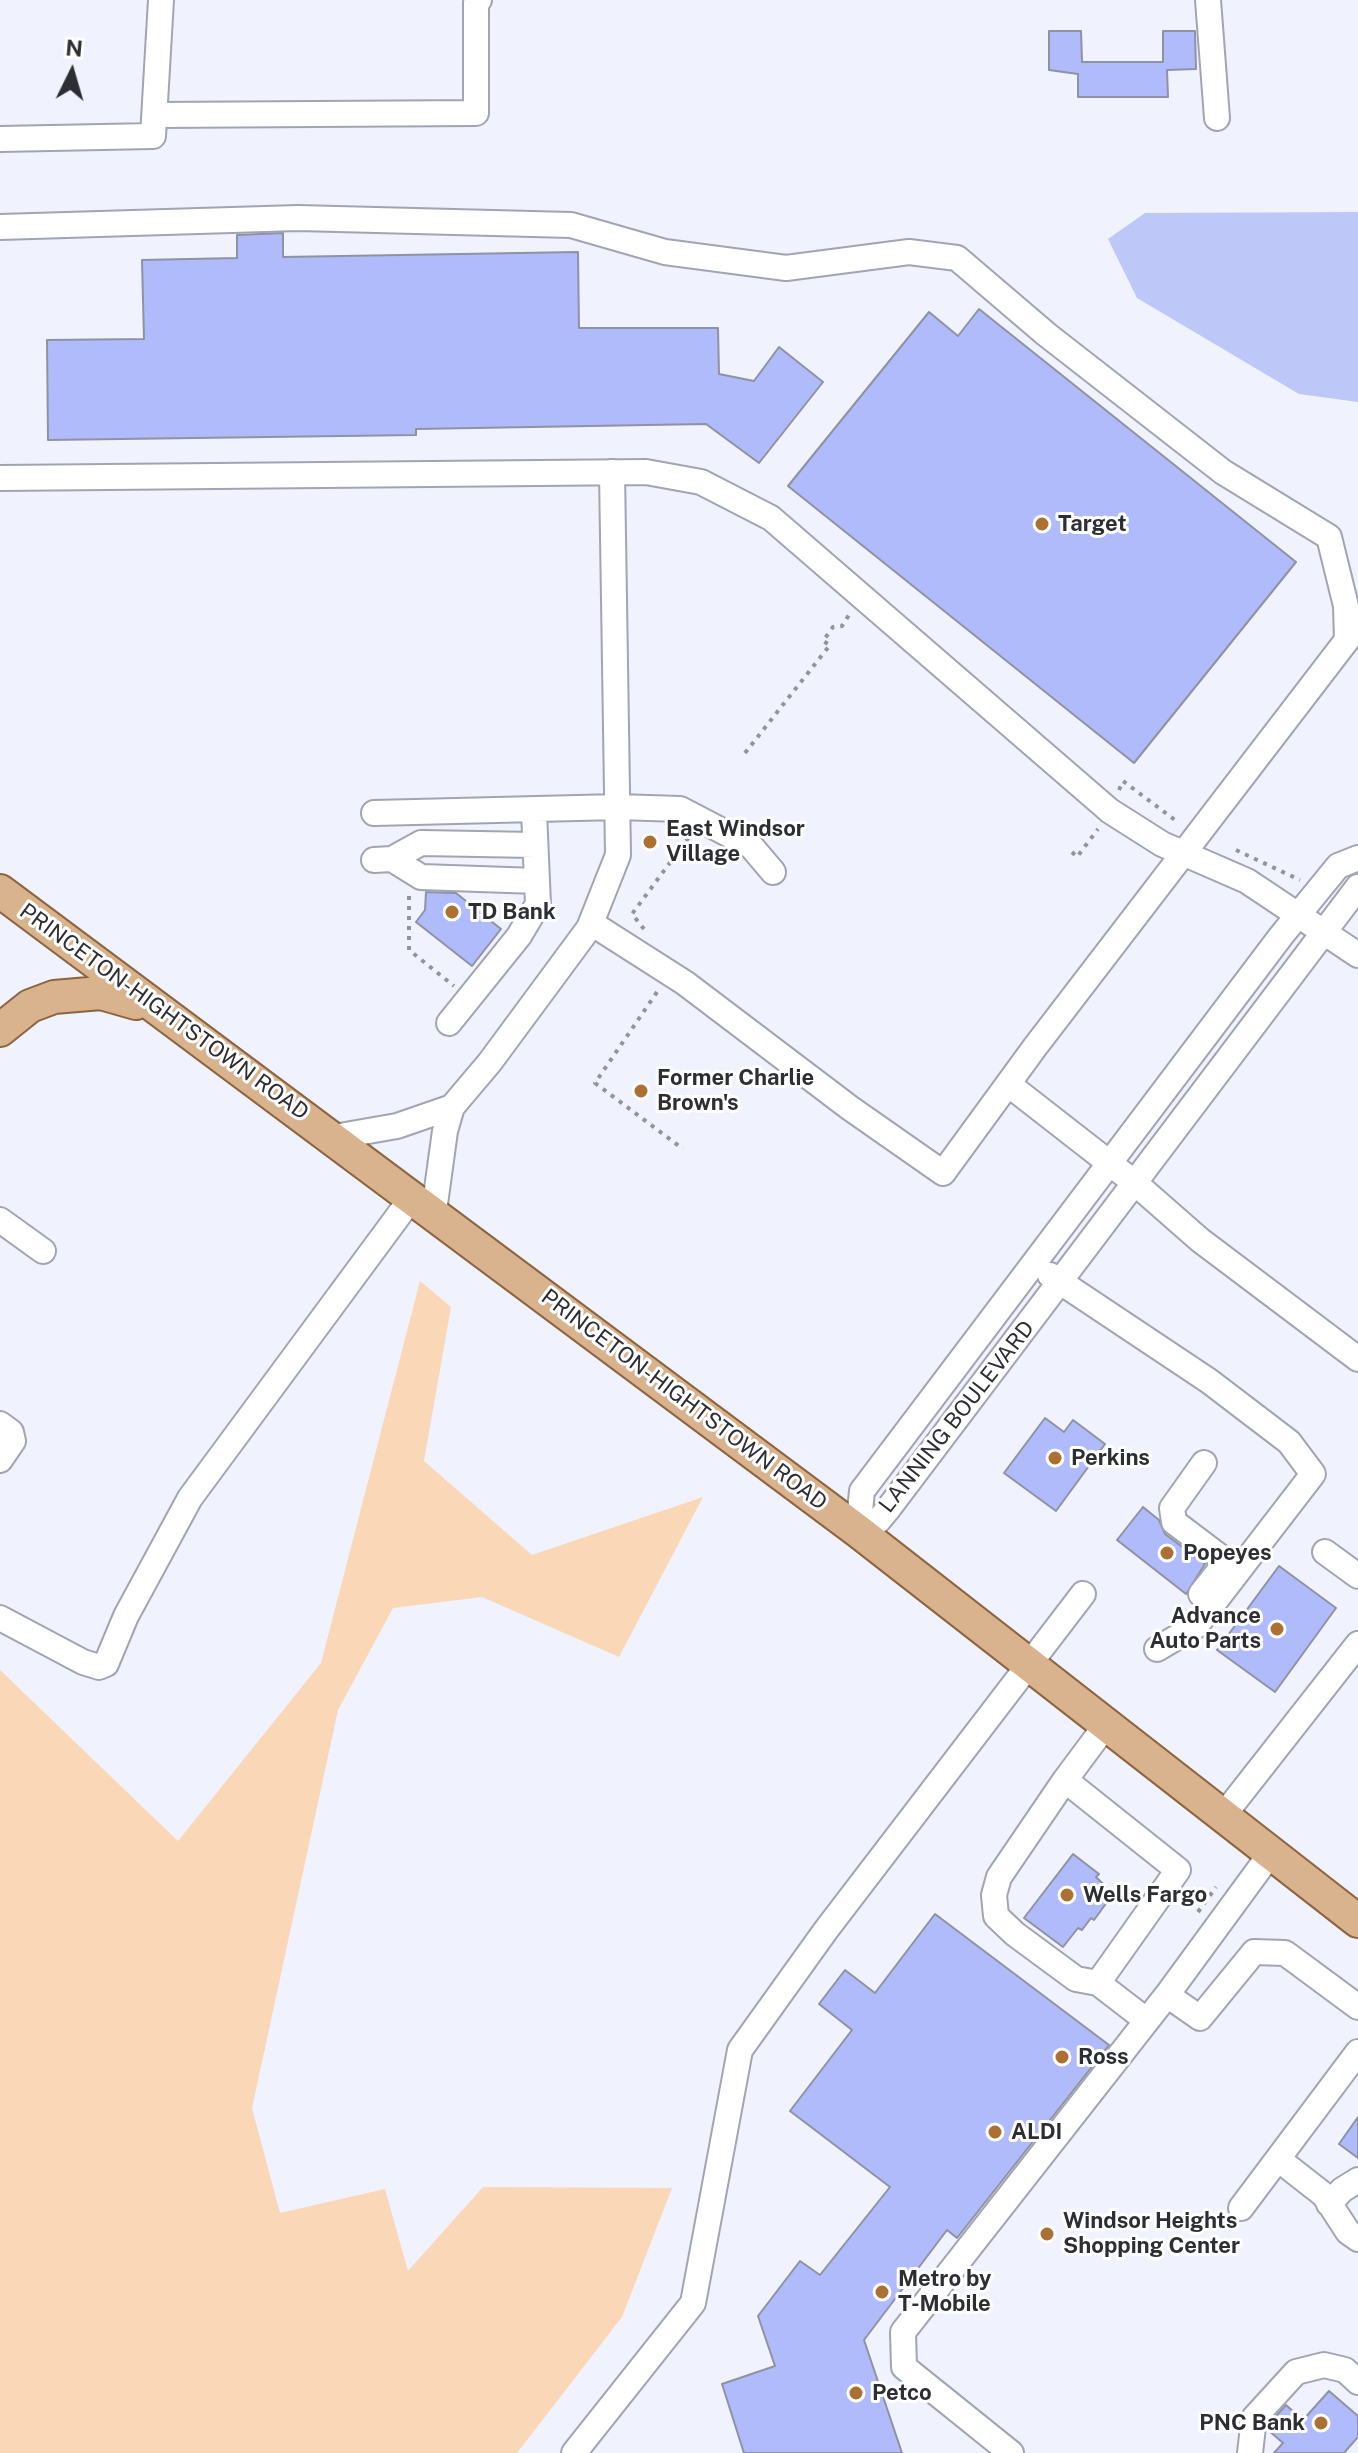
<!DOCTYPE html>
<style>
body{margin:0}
#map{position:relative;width:1358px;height:2453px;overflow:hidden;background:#f0f2fe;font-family:"Public Sans",sans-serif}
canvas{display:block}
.north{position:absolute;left:32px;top:32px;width:80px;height:80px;-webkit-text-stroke:6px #fff;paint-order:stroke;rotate:5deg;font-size:22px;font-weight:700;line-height:32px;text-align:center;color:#2d2e34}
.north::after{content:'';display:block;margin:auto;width:28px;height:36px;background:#2d2e34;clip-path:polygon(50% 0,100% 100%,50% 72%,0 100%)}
</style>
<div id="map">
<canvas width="1358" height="2453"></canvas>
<div class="north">N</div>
</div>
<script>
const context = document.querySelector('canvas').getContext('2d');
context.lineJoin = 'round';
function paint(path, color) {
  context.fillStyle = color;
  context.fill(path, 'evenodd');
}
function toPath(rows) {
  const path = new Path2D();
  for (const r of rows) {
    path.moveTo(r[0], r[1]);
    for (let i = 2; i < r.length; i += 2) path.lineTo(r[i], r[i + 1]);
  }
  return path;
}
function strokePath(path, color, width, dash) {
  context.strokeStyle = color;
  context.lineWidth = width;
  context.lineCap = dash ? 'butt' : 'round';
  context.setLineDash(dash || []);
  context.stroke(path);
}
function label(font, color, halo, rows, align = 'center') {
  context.font = font + ' "Public Sans",sans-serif';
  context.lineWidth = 6;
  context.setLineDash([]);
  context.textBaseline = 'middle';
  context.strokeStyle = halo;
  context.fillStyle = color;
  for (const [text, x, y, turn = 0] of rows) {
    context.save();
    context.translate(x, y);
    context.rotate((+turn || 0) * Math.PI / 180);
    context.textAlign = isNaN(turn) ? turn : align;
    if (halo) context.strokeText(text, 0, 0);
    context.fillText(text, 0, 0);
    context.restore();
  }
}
paint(toPath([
 [420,1281,451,1307,424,1461,532,1555,703,1497,619,1657,482,1597,393,1608,338,1710,252,2108,280,2213,385,2189,408,2271,483,2187,672,2188,622,2317,517,2453,0,2453,0,1670,178,1841,321,1663]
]), '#fad7b6');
paint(toPath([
 [1358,212,1358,402,1299,394,1137,298,1108,239,1145,213]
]), '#bec8f8');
const building = toPath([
 [1049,31,1081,31,1082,62,1163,62,1163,31,1195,31,1196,69,1167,70,1168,97,1078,97,1078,74,1049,70,1049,31],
 [283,233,283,257,578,252,579,328,718,328,719,374,754,381,779,347,823,382,759,463,706,424,416,429,416,435,48,440,47,340,144,339,142,260,237,258,237,235,283,233],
 [979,309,1296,562,1134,763,788,486,929,312,958,336,979,309],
 [426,892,456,893,501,929,472,966,416,922,425,910,426,892],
 [1045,1418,1064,1432,1073,1420,1105,1444,1056,1511,1004,1473,1045,1418],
 [1143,1507,1159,1520,1165,1534,1205,1564,1186,1594,1117,1540,1143,1507],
 [1279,1566,1336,1608,1275,1692,1217,1650,1279,1566],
 [1073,1854,1099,1874,1096,1877,1113,1894,1094,1920,1091,1918,1082,1930,1078,1928,1063,1947,1024,1918,1073,1854],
 [935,1914,1109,2045,957,2238,947,2230,864,2340,902,2453,744,2453,722,2384,775,2366,758,2316,800,2261,820,2275,890,2187,790,2111,852,2030,819,2004,845,1970,875,1993,935,1914],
 [1358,2117,1358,2158,1339,2144,1358,2117],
 [1329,2391,1358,2416,1358,2437,1344,2453,1274,2453,1283,2443,1268,2430,1268,2425,1286,2405,1303,2420,1329,2391]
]);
paint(building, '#b0bbfb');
strokePath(building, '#8f92a0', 2);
const minor = toPath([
 [1208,0,1217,118],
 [157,115,476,113,476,3,479,0],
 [0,139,153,136,161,0],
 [0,227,298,218,571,225,665,252,786,268,909,252,957,258,1046,334,1223,472,1329,537,1346,606,1347,640,1035,1047,943,1173,850,1108,685,983,591,923],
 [0,478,646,472,701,482,771,518,1110,811,1162,844,1247,881,1358,955],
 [374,813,618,807,680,809,751,846,773,872],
 [392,859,421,843,535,845],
 [374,860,392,859,421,877,537,881],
 [449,1023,519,936,538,904,534,812],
 [1008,1084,1135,1183,1200,1240,1358,1359],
 [334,1137,397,1126,452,1107],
 [434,1211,445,1131,452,1107,490,1062,589,928,618,855,612,472],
 [0,1220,43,1251],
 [1050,1275,1209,1381,1289,1442,1313,1474,1196,1626,1157,1649],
 [0,1424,11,1432,13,1441,0,1460],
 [858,1531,862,1491,1281,936,1338,866,1358,858],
 [858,1531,878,1521,888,1509,1358,887],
 [1325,1552,1358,1576],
 [1201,1594,1220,1570,1223,1559,1174,1522,1172,1508,1204,1463],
 [0,1618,83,1662,99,1667,106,1664,126,1616,190,1498,413,1196],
 [1106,1725,1065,1780,1178,1870,1098,1983,1146,2020],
 [1065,1780,999,1877,994,1895,996,1916,1015,1934,1076,1979,1098,1983],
 [1223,1816,1358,1644],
 [1167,1995,1200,2018,1254,1952,1285,1953,1358,2007],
 [1278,2159,1324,2195,1348,2232,1358,2239],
 [1329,2204,1342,2190,1358,2180],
 [1241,2208,1358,2052],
 [574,2453,693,2303,740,2050,826,1930,1083,1594],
 [1011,2453,904,2367,903,2332,1167,1995,1271,1853],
 [1250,2453,1254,2418,1296,2372,1324,2365,1345,2370,1358,2382]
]);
const major = toPath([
 [0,891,858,1531,1358,1921],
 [0,1030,30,1006,54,997,101,993,136,1003]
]);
strokePath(minor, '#a1a4b2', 28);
strokePath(major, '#8d643d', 36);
strokePath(toPath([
 [745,753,830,645,823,641,833,627,842,626,849,615],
 [1119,790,1123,781,1179,823],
 [1236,850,1300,880],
 [1072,852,1077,857,1098,829],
 [409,896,409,950,454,986],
 [644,929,632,914,689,837],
 [657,992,595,1083,683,1149],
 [1198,1912,1216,1887]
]), '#92939d', 4, [4, 6]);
strokePath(minor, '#fff', 24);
strokePath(major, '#d9b38e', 32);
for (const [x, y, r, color] of [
 [1042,524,8,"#ac7032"],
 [650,842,8,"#ac7032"],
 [452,912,8,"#ac7032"],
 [641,1091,8,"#ac7032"],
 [1055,1458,8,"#ac7032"],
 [1167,1553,8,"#ac7032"],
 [1277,1629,8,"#ac7032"],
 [1067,1895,8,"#ac7032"],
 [1062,2057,8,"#ac7032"],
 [995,2132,8,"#ac7032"],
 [1047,2234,8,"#ac7032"],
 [882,2292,8,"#ac7032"],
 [856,2393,8,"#ac7032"],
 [1321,2423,8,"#ac7032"]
]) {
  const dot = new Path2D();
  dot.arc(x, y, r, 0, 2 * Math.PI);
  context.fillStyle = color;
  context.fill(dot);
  strokePath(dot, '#fff', 3);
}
label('bold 22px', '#2d2e34', '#fff', [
 ["Target",1058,524],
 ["East Windsor",666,829],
 ["Village",666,854],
 ["TD Bank",468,912],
 ["Former Charlie",657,1078],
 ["Brown's",657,1103],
 ["Perkins",1071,1458],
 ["Popeyes",1183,1553],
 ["Advance",1261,1616,"right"],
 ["Auto Parts",1261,1641,"right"],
 ["Wells Fargo",1083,1895],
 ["Ross",1078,2057],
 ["ALDI",1011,2132],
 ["Windsor Heights",1063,2221],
 ["Shopping Center",1063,2246],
 ["Metro by",898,2279],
 ["T-Mobile",898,2304],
 ["Petco",872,2393],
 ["PNC Bank",1305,2423,"right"]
], 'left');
label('22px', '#2d2e34', '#fff', [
 ["PRINCETON-HIGHTSTOWN ROAD",164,1012,36],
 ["PRINCETON-HIGHTSTOWN ROAD",684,1400,37],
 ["LANNING BOULEVARD",957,1417,-52]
]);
</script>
